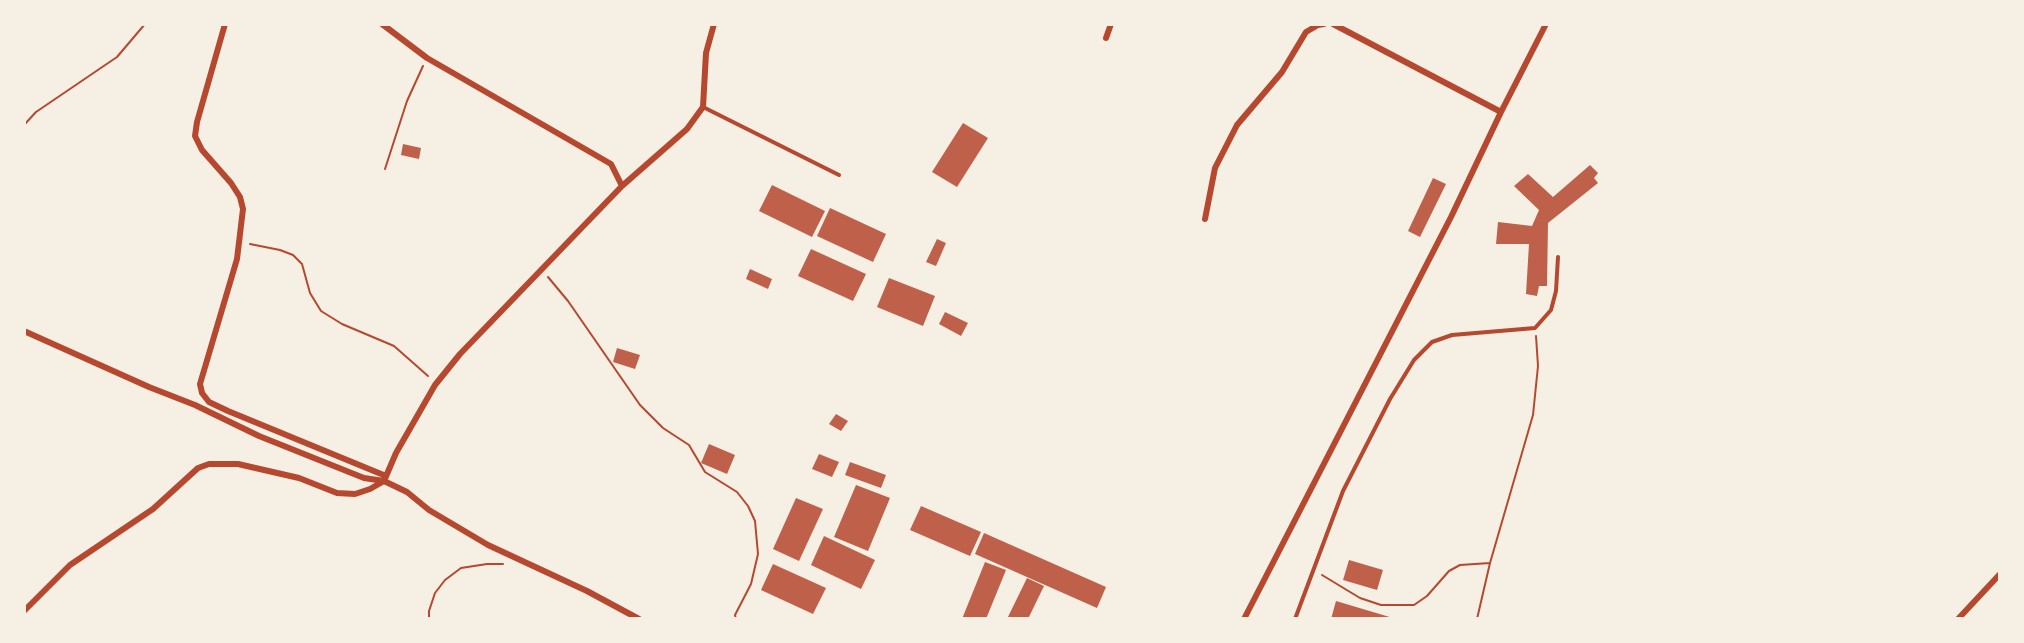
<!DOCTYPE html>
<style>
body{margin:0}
#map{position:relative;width:2024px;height:643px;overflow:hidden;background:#f6efe4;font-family:Commissioner,sans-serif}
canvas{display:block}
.frame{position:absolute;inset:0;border:26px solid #f6efe4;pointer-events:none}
</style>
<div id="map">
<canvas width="2024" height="643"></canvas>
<div class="frame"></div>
</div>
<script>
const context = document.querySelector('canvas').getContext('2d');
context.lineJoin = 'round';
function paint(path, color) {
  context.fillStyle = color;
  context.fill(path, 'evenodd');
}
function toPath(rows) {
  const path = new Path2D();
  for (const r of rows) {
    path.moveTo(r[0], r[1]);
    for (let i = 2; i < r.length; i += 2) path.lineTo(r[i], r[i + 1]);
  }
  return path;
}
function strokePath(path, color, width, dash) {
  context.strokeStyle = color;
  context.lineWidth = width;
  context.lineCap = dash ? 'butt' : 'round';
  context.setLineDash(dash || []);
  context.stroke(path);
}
paint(toPath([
 [963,123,988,138,957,187,932,172],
 [403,144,421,148,419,159,401,155],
 [1590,165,1598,173,1594,178,1598,183,1548,223,1547,286,1539,286,1537,296,1526,294,1529,244,1496,244,1498,222,1532,226,1539,210,1514,186,1528,174,1553,197],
 [1433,178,1446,184,1420,237,1408,231],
 [772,185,825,211,812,237,759,211],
 [830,208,886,234,873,262,817,236],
 [937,239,946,243,936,266,926,262],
 [811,249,866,274,853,301,798,276],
 [750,269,772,279,768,289,746,279],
 [889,278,935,296,923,326,877,307],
 [945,312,968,323,961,336,939,324],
 [617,348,640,355,635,369,613,362],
 [836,414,848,421,841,431,829,424],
 [709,444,735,455,727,474,701,463],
 [819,454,839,462,832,477,812,469],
 [850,462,886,475,881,488,845,475],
 [856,485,890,498,868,551,834,537],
 [796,498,823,509,799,561,773,549],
 [921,506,981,532,970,556,910,530],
 [984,533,1106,587,1097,608,975,554],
 [824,536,875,560,861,589,811,565],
 [1349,560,1383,570,1377,590,1343,580],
 [985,562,1006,570,986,619,962,619],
 [773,564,826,588,813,614,761,590],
 [1027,578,1044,586,1028,619,1007,619],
 [1336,601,1393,618,1393,619,1331,619]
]), '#bf614a');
strokePath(toPath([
 [24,125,36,112,117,57,145,24],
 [385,169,407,101,423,66],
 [250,244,280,250,293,255,302,264,310,293,321,311,342,324,394,346,428,376],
 [548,277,568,301,640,405,663,428,689,445,705,472,737,492,748,506,755,521,758,554,751,584,735,615,736,619],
 [1322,575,1360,598,1381,605,1414,605,1427,596,1449,571,1460,565,1490,563],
 [429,619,429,611,435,593,445,580,461,568,487,564,503,564],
 [1477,619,1490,563,1533,415,1538,366,1536,336]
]), '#b5482f', 2);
strokePath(toPath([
 [703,107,839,175],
 [1295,619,1343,491,1390,399,1414,360,1432,342,1452,335,1535,328,1551,310,1556,291,1558,257]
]), '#b5482f', 4);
strokePath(toPath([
 [225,24,197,122,195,136,202,150,231,183,240,197,243,209,237,259,200,384,202,393,209,402,228,411,386,476],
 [382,24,427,58,611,164,622,186],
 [1333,24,1501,112],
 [1106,38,1111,24],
 [1205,219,1215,168,1237,125,1282,72,1306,32,1318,25,1324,24],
 [24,331,149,387,195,405,259,436,364,478,384,481,407,492,429,510,488,545,587,591,639,619],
 [24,611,70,565,153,509,198,468,209,464,238,464,299,478,337,493,355,494,370,489,384,481,396,453,435,385,460,354,622,186,687,129,703,107,706,53,714,24],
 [1244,619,1451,217,1501,112,1546,24],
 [1958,619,2000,574]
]), '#b5482f', 6);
</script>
